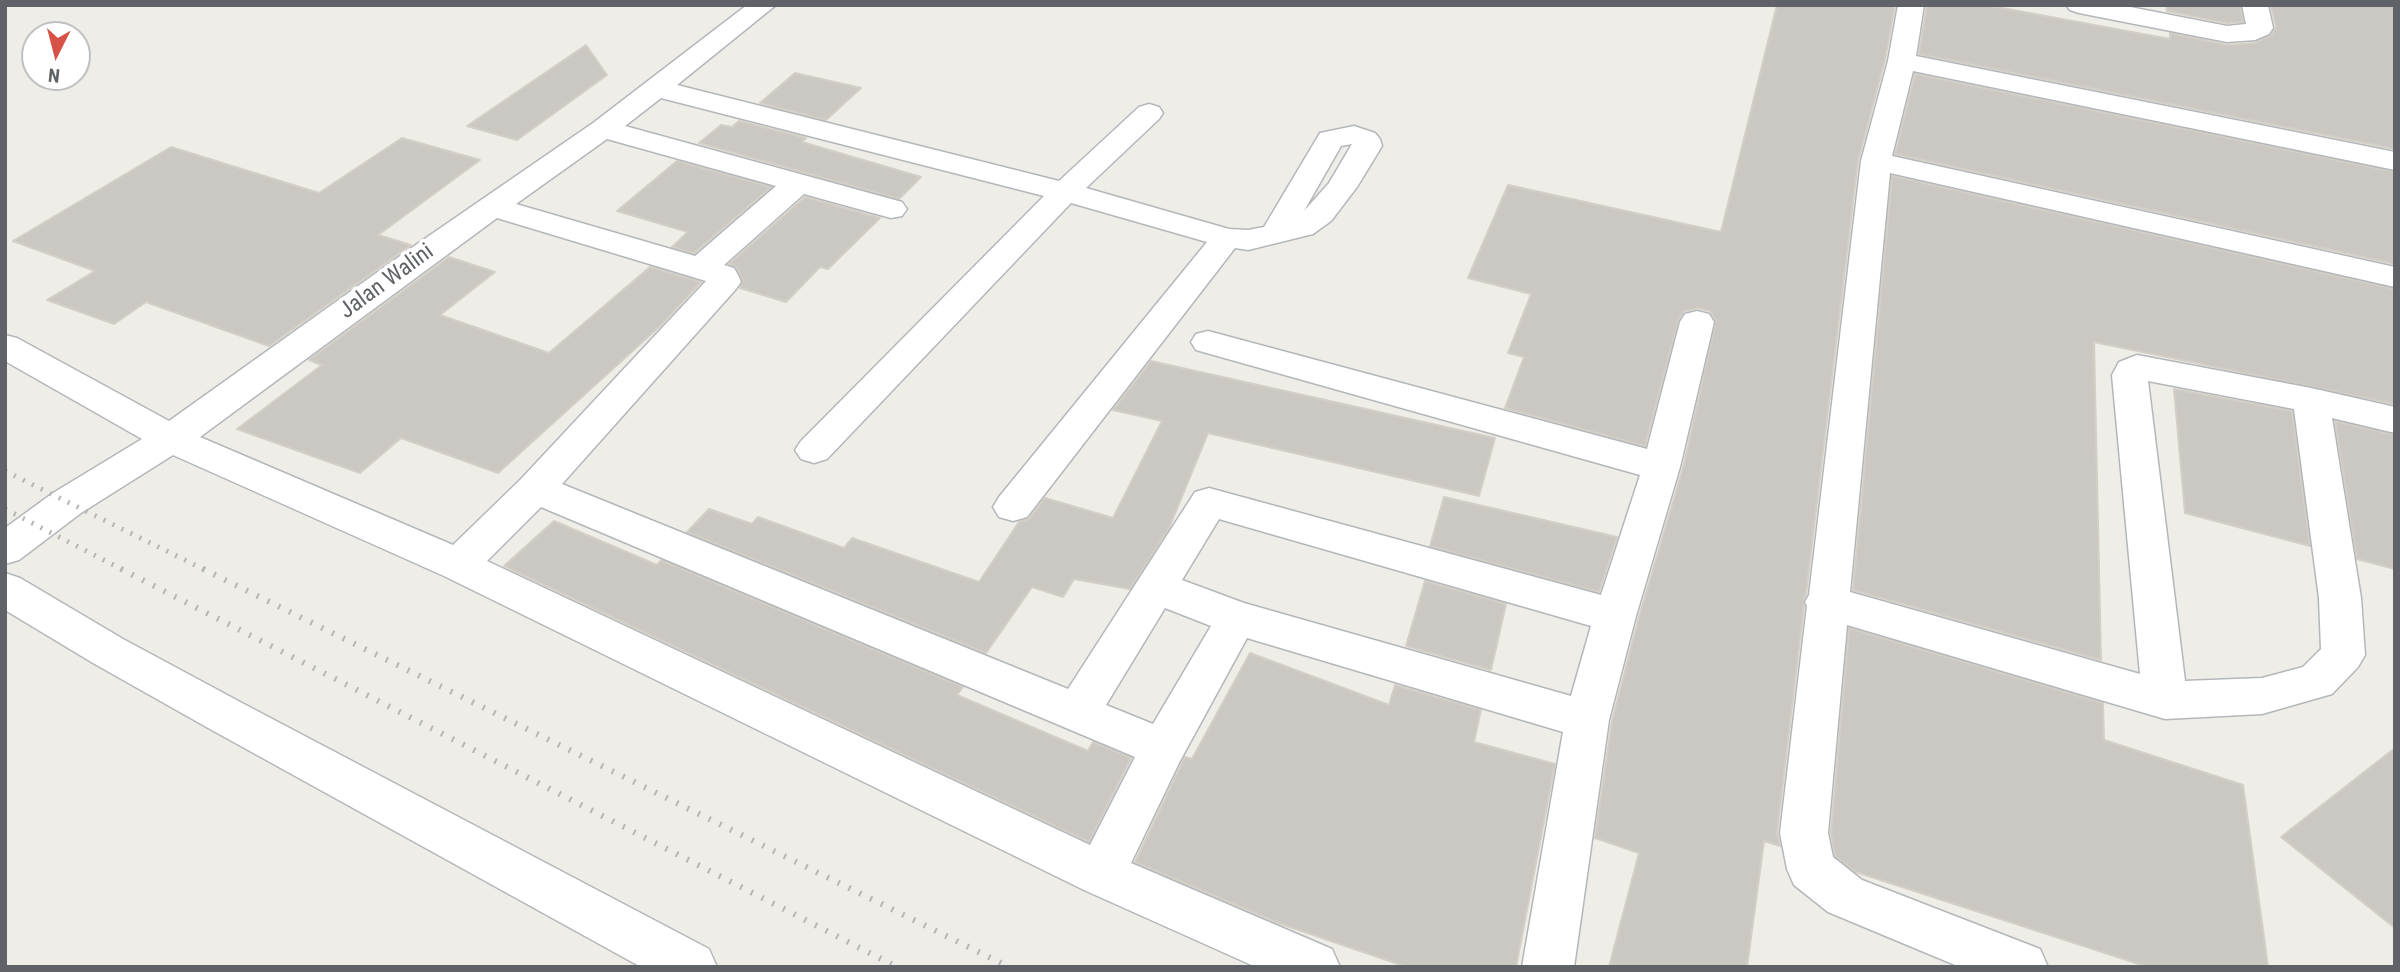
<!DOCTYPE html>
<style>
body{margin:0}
#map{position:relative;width:2400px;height:972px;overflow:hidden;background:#efede7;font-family:"Roboto Condensed",sans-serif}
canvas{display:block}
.frame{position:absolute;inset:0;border:7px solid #5f6266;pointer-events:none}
.north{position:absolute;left:21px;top:21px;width:70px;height:70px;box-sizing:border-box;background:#fff;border:2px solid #bfc0c2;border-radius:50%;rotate:186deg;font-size:19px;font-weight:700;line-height:28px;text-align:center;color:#5f6266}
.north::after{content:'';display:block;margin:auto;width:24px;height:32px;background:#d75246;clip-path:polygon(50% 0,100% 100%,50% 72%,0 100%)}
</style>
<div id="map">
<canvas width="2400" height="972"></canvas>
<div class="frame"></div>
<div class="north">N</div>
</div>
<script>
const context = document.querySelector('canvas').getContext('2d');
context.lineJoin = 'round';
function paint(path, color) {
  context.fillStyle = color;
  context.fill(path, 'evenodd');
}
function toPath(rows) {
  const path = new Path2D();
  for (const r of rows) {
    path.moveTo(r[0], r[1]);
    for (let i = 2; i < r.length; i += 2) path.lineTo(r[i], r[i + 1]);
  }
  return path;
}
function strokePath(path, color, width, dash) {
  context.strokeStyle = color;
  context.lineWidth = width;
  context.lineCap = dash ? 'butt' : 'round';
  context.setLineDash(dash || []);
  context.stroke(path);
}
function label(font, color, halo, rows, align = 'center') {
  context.font = font + ' "Roboto Condensed",sans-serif';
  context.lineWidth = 7;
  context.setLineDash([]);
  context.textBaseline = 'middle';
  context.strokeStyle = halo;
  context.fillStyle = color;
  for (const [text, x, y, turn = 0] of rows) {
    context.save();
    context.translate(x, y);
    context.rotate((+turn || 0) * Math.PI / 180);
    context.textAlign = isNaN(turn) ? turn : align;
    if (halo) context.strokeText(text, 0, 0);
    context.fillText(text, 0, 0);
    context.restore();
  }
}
const building = toPath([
 [1777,5,1895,5,1885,60,1858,161,1806,594,1803,601,1804,606,1777,833,1780,846,1764,841,1747,967,1609,967,1639,853,1595,838,1612,721,1639,617,1683,468,1716,321,1710,311,1698,308,1684,311,1678,321,1645,446,1505,408,1524,357,1508,353,1531,294,1468,278,1508,185,1721,232,1777,5],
 [1927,5,1986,5,2170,39,2170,33,2227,45,2255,43,2271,35,2276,27,2271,5,2395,5,2395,149,1919,54,1927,5],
 [2166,5,2240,5,2243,22,2227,23,2167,11,2166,5],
 [586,45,607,75,517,140,467,126,586,45],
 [795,73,861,88,826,120,760,103,795,73],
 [1915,74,2395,172,2395,264,1895,154,1915,74],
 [739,121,806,138,802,142,921,177,899,199,699,143,721,125,732,127,739,121],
 [402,138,480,160,378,235,411,245,269,346,146,302,114,324,47,300,95,271,13,241,171,147,319,193,402,138],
 [677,161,771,187,694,253,672,247,688,232,617,211,677,161],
 [1892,176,2395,289,2395,404,2094,342,2101,660,1853,590,1892,176],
 [805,197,880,218,828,269,820,267,786,302,740,288,743,281,740,274,736,267,729,264,805,197],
 [449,257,495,272,440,315,549,353,650,267,701,282,659,327,498,473,401,438,360,473,237,429,322,365,309,360,449,257],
 [1151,361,1495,438,1479,496,1208,433,1169,528,1130,589,1074,579,1063,597,1032,587,986,653,687,532,709,509,752,524,758,517,844,548,852,538,979,582,1019,522,1029,519,1045,498,1113,518,1162,421,1113,410,1151,361],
 [2174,389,2292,411,2310,546,2185,513,2174,389],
 [2335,421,2395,435,2395,569,2357,559,2335,421],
 [1444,497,1617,537,1599,592,1430,546,1444,497],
 [554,521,657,565,661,560,963,687,957,695,1088,751,1093,742,1131,758,1089,842,504,566,554,521],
 [1425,581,1506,604,1491,670,1406,646,1425,581],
 [1849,628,2103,703,2104,740,2243,785,2268,967,2148,967,1856,872,1835,856,1831,833,1849,628],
 [1250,653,1389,705,1395,685,1481,710,1474,742,1555,764,1516,967,1407,967,1281,924,1135,862,1185,757,1192,759,1250,653],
 [2395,748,2395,928,2281,837,2395,748]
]);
paint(building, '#cbc8c4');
strokePath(building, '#d3cfc6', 2);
const minor = toPath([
 [747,5,776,5,677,85,1059,181,1139,107,1149,104,1159,107,1163,113,1159,119,1086,188,1229,229,1248,230,1264,227,1320,133,1354,126,1375,133,1380,139,1382,146,1357,187,1331,221,1313,234,1248,250,1235,248,1027,517,1013,521,999,517,993,507,999,497,1207,242,1071,203,827,459,814,463,801,459,795,450,801,441,1044,196,661,98,625,126,902,202,907,209,902,216,891,218,804,194,724,265,734,268,738,275,741,282,736,289,562,484,1068,689,1195,492,1209,488,1601,595,1640,475,1196,350,1191,342,1196,334,1208,331,1647,449,1680,322,1685,314,1697,311,1709,314,1714,322,1680,467,1636,616,1609,720,1574,967,1522,967,1563,732,1247,638,1180,761,1131,863,1332,949,1340,967,1256,967,1084,890,444,576,173,455,81,513,19,560,5,564,5,528,53,493,142,439,5,361,5,335,17,338,169,421,410,249,593,123,747,5],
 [607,139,776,186,695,256,516,204,607,139],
 [1352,144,1329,183,1304,211,1341,146,1352,144],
 [497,218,706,281,521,479,453,545,200,437,497,218],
 [541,507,1135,757,1090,845,487,561,541,507],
 [1219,519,1591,626,1571,696,1244,603,1182,580,1219,519],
 [1165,608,1211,626,1153,724,1106,705,1165,608],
 [1898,5,1924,5,1916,56,2395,152,2395,170,1913,71,1892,156,2395,267,2395,287,1890,173,1850,592,2140,674,2112,375,2119,362,2137,355,2311,388,2395,407,2395,433,2332,418,2361,598,2365,655,2358,667,2332,694,2262,714,2165,719,1847,625,1828,833,1833,857,1862,880,2040,949,2048,967,1960,967,1828,912,1794,885,1787,869,1780,833,1807,606,1805,602,1809,595,1861,161,1888,61,1898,5],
 [2148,381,2294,409,2319,598,2321,649,2303,667,2262,678,2185,681,2148,381],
 [2066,5,2120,5,2227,26,2246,24,2242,5,2268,5,2273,28,2269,34,2255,40,2227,42,2079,13,2070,10,2066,5],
 [5,573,20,578,123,639,242,703,709,949,717,967,641,967,210,729,93,663,5,610,5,573]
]);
strokePath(minor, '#b4b7ba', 3);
paint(minor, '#fff');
strokePath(toPath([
 [5,471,207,571],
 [5,509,125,571]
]), '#b5b6b6', 5, [2, 8]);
strokePath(toPath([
 [121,569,897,967],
 [203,569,1009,967]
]), '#b5b6b6', 6, [2, 10]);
label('23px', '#5f6266', '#fff', [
 ["Jalan Walini",387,282,-36]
]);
</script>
